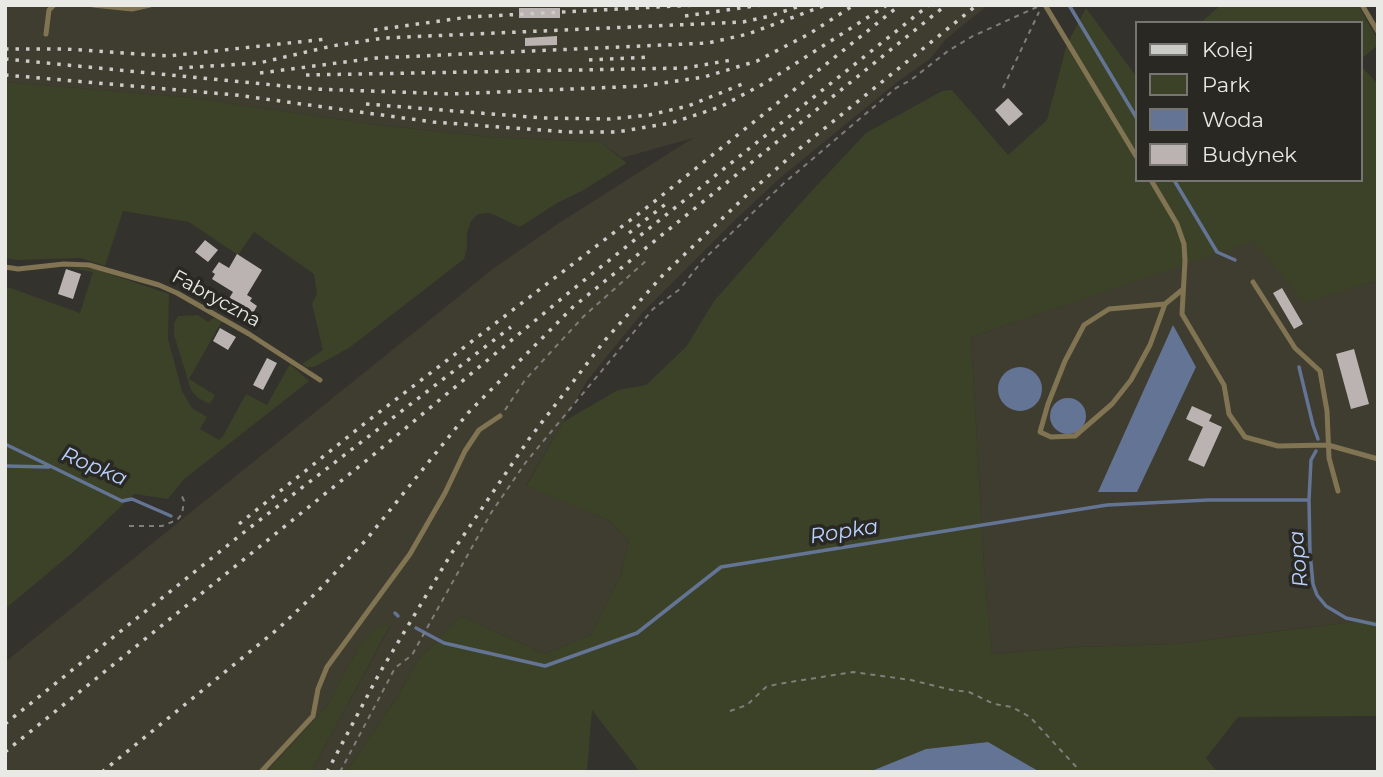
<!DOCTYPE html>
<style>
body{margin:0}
#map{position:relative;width:1383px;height:777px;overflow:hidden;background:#33322d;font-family:Montserrat,sans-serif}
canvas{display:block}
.frame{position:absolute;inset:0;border:7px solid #e9e9e5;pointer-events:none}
.legend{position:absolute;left:1135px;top:21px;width:228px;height:161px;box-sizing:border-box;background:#292823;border:2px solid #767571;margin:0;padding:9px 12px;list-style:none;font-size:21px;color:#e9e9e5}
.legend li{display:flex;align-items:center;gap:14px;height:35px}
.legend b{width:35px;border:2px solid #767571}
</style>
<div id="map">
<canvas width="1383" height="777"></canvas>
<div class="frame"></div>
<ul class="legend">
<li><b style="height:9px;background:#cbcbc7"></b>Kolej</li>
<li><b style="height:19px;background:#3c4227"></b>Park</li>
<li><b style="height:19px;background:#647495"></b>Woda</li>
<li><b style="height:19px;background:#bbb3b2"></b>Budynek</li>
</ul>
</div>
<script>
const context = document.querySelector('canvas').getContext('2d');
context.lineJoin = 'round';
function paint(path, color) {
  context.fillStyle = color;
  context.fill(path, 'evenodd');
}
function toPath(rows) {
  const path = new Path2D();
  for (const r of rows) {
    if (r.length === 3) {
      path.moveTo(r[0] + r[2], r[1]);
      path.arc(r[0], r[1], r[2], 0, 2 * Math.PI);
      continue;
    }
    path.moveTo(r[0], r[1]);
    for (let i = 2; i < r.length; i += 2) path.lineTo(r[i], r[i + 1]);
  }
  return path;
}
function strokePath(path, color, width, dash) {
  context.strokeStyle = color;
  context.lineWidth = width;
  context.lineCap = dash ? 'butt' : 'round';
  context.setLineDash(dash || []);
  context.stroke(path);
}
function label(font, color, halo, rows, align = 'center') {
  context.font = font + ' Montserrat,sans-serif';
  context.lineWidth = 7;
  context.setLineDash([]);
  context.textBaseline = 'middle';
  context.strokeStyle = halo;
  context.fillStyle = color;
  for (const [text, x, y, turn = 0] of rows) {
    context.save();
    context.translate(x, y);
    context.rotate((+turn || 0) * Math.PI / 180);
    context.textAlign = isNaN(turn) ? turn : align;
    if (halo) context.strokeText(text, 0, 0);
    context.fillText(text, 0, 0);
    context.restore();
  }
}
paint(toPath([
 [5,5,988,5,946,39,930,59,896,83,779,179,732,223,643,312,587,381,526,485,608,520,629,541,620,576,592,634,545,654,461,616,417,661,398,696,346,772,311,772,391,625,358,648,329,703,267,772,5,772,5,662,494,268,559,223,693,138,622,158,600,142,491,137,377,125,195,98,5,82],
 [1254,240,1304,302,1378,280,1378,619,1174,644,1079,647,992,654,984,566,971,337]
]), '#3f3c30');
paint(toPath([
 [1221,5,1358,5,1378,40,1378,45,1360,60,1360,23,1200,23],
 [1086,8,1136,76,1136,180,1360,180,1360,65,1378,84,1378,280,1304,303,1254,241,971,337,984,566,992,654,1079,647,1174,644,1378,619,1378,716,1238,717,1206,758,1217,772,1040,772,988,742,926,749,869,772,640,772,592,710,587,772,346,772,398,696,417,661,461,616,545,654,592,634,620,576,629,541,608,520,526,486,563,422,618,390,646,385,686,347,714,301,807,196,866,133,942,91,952,90,1008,155,1047,120,1067,44],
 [5,82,195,98,377,125,491,137,600,142,627,163,582,191,557,203,520,227,490,213,478,214,471,221,467,233,467,248,464,259,349,348,314,367,306,367,302,364,323,350,312,304,317,294,314,274,254,232,238,255,189,222,123,211,105,266,81,258,17,260,5,258],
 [65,267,95,269,169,294,168,339,182,391,192,408,207,417,200,429,219,440,223,436,246,394,267,405,290,364,309,381,183,480,168,499,134,494,71,554,5,609,5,286,80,313,93,272],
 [198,315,208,322,214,318,222,321,189,379,215,395,210,404,198,398,191,390,174,335,174,323,178,316],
 [391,624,311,772,267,772,329,703,358,648,378,626]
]), '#3c4227');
paint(toPath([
 [1173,325,1196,367,1137,492,1098,492],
 [1020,389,22],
 [1068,416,18],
 [988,742,1040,772,869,772,926,749]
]), '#647495');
strokePath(toPath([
 [1069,5,1136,117],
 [1174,180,1217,252,1235,260],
 [1299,367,1313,425,1318,439],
 [5,444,122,501,132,499,171,516],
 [1316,451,1311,460,1309,500,1310,553,1313,584,1317,595,1326,606,1346,618,1378,625],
 [5,466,49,467],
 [395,613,398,616],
 [416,628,444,643,545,666,637,633,721,567,1107,505,1208,500,1309,500]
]), '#647495', 3.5);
paint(toPath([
 [519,8,560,8,560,18,519,18],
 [557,36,557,45,525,46,525,38],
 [1008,98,1023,114,1009,126,995,110],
 [205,240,218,250,208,262,195,252],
 [237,254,262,270,247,295,252,298,250,301,257,306,249,320,225,305,233,292,212,279,215,274,212,272,219,262,229,268],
 [66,269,81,274,73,299,58,294],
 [1282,288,1303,324,1294,329,1273,293],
 [220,328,236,337,228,350,213,341],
 [1354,349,1369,404,1351,409,1336,354],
 [267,358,277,363,263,390,253,385],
 [1192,406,1212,415,1209,421,1222,427,1204,467,1188,460,1203,427,1186,419]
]), '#bbb3b2');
strokePath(toPath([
 [1003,88,1039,12],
 [505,410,525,380,584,316,647,260],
 [129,526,162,526,177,520,182,514,184,501,181,494],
 [730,711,747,705,766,687,778,684,853,672,911,680,952,690,969,692,994,704,1012,707,1030,717,1081,772],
 [340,772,395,668,412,655,491,513,526,462,653,309,680,289,702,261,783,184,896,88,911,80,948,51,973,36,1037,7]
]), '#7f7e7a', 2, [5, 5]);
strokePath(toPath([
 [93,5,132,9,150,5],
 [1045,5,1136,156],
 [1362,5,1378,32],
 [46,34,49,10,54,5],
 [1151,180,1177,224,1184,244,1185,261,1182,314,1224,385,1229,414,1245,437,1278,446,1328,445,1378,459],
 [5,267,18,269,64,264,89,265,159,285,177,293,249,334,320,380],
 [1253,282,1295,348,1320,371,1327,411,1329,458,1338,491],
 [1165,304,1150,345,1131,380,1112,404,1075,436,1051,437,1040,432,1048,404,1065,361,1084,325,1109,309,1165,304,1182,290],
 [261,772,313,716,318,689,327,667,410,554,445,493,465,451,479,430,500,416]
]), '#817452', 5);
strokePath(toPath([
 [685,16,762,5],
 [374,30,469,17,695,5],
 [5,49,66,49,168,56,326,39],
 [5,59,315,89,451,94,643,86,704,77,757,61,809,34,854,5],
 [589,60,651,57],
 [179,68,259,63,332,46,384,38,743,22,770,16,803,5],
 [260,73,376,58,708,43,748,34,826,5],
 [5,75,236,95,433,122,567,132,617,132,671,123,720,107,765,83,887,5],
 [306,75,685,68,732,60],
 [366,104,543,118,610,119,649,115,688,106,745,83],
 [629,233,667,203],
 [239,524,369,420,650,205,900,5],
 [5,724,243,533,511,327],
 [5,752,372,456,572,290,929,5],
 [102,772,279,628,318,591,366,540,468,413,573,307,946,5],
 [327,772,379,674,451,554,529,439,606,339,663,275,749,193,799,149,977,5]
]), '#cbcbc7', 3.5, [3.5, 7]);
label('19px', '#e9e9e5', '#292823', [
 ["Fabryczna",216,299,29]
]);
label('italic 21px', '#bad1fe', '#292823', [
 ["Ropka",94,467,23],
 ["Ropka",844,532,-9],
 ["Ropa",1299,559,-95]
]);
</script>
